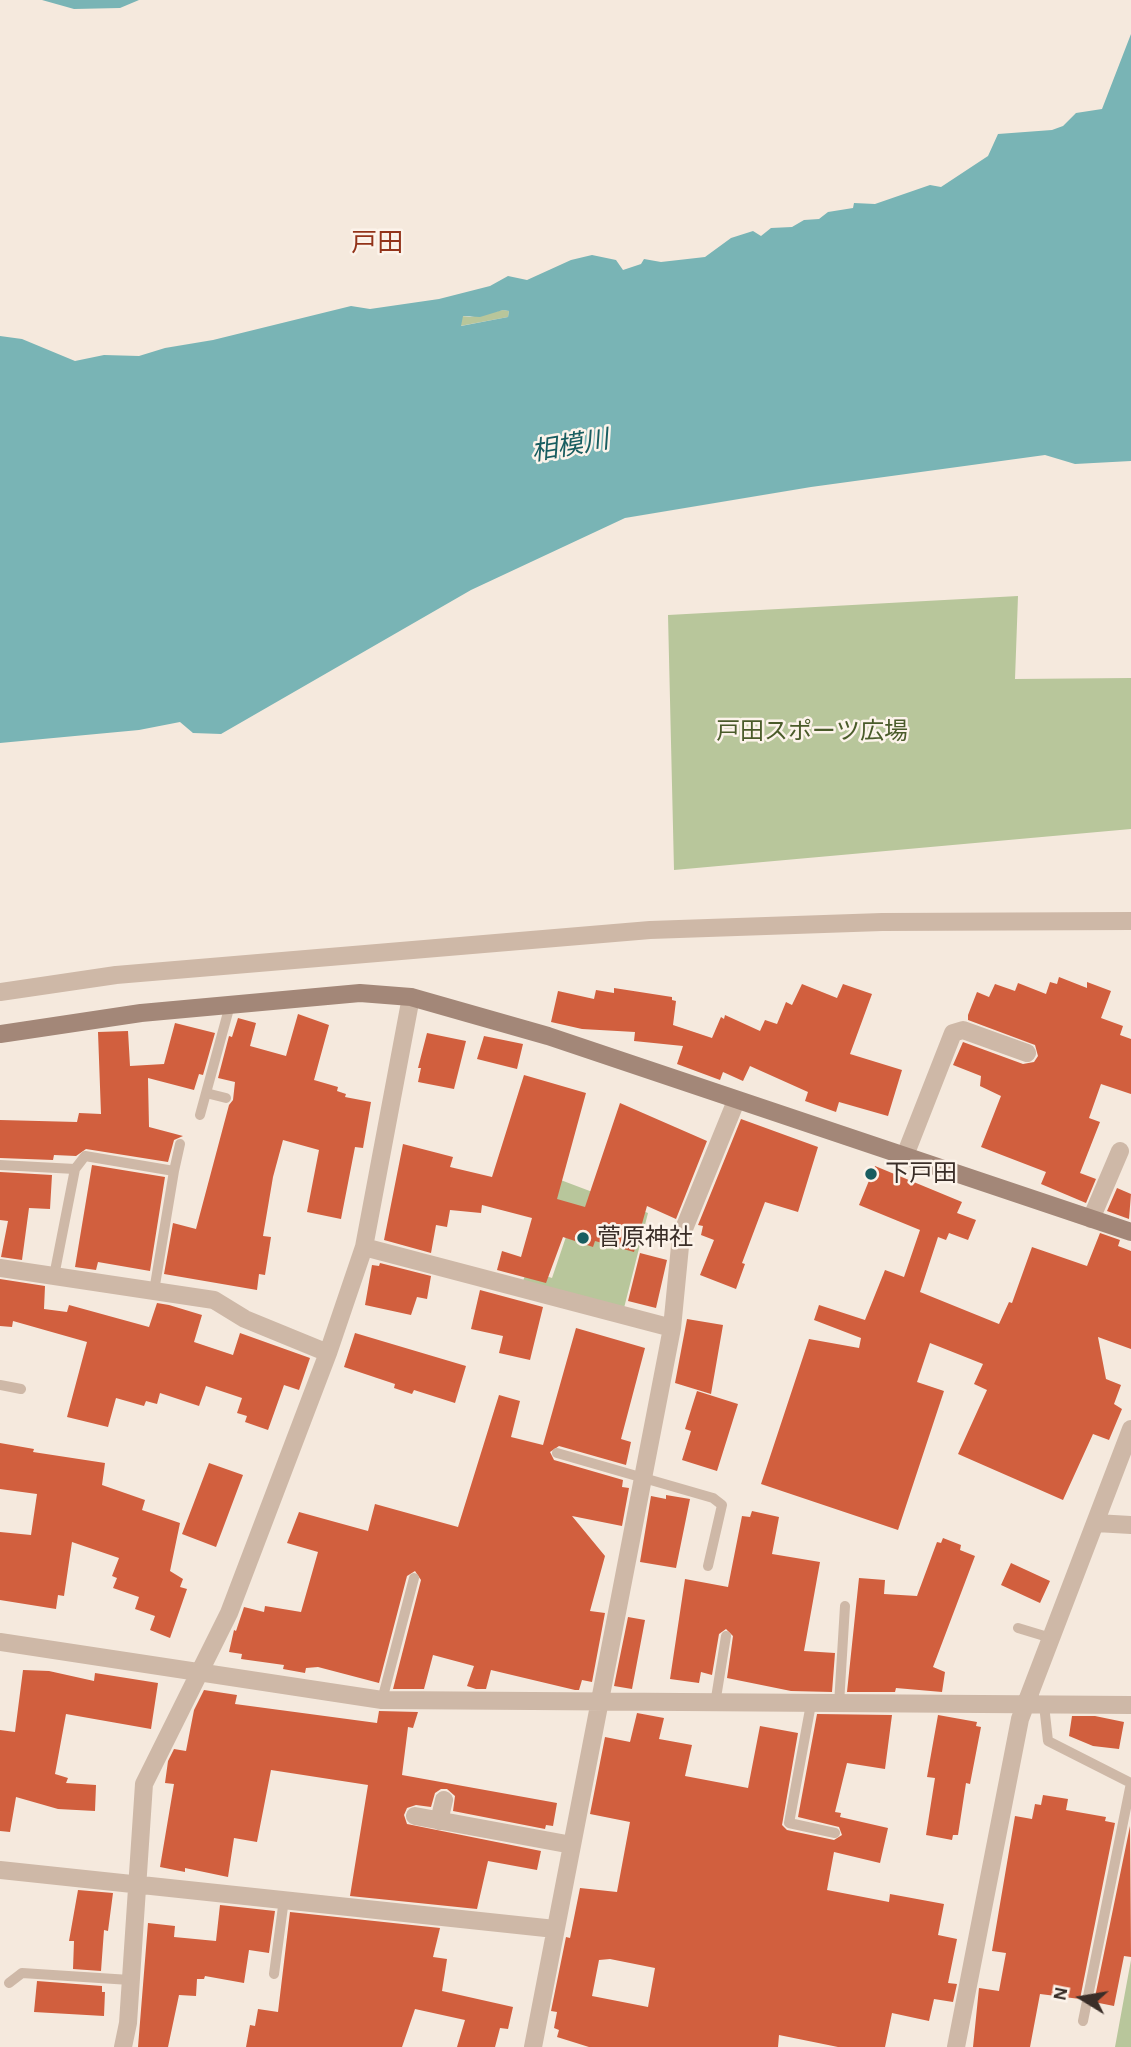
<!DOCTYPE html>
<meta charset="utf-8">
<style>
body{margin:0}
#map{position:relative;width:1131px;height:2047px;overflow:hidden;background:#f5e9dd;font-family:"Alegreya Sans",sans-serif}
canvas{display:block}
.north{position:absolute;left:1047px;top:1963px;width:70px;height:70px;-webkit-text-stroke:5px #fcf3ea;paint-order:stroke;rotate:281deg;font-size:19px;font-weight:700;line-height:28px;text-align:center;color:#3a2e28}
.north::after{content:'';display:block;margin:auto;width:24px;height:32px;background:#3a2e28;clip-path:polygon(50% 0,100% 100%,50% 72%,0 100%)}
</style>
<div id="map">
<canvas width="1131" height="2047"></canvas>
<div class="north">N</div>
</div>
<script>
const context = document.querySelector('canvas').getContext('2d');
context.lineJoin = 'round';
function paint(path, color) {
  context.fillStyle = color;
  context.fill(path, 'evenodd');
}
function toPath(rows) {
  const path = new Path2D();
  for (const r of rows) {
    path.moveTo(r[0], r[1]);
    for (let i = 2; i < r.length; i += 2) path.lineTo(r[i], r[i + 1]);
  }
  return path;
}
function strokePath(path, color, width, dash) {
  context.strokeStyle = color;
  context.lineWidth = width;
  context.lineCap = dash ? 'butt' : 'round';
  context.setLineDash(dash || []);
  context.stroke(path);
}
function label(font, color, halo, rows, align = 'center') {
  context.font = font + ' "Alegreya Sans","Noto Sans JP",sans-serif';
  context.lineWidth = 5;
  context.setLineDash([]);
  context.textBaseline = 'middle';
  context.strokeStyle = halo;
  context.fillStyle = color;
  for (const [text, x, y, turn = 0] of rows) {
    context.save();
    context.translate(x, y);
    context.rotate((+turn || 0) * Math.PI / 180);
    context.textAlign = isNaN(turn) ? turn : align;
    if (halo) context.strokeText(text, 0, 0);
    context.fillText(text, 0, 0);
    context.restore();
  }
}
paint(toPath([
 [503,310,509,311,508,317,460,326,462,316,470,317],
 [1018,596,1015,679,1131,678,1131,829,674,870,668,615],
 [558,1179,648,1213,624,1308,523,1281,527,1270,552,1278,569,1228,544,1218],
 [1131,1960,1131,2047,1115,2047]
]), '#b8c69b');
paint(toPath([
 [42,0,139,0,120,8,74,9],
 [1131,34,1131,461,1075,464,1045,455,811,487,625,518,471,590,221,734,193,733,180,722,139,730,0,743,0,336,22,339,75,361,104,355,139,356,165,348,213,340,351,306,370,309,439,299,490,286,508,276,527,280,571,260,592,255,616,260,623,270,641,264,644,259,661,262,705,257,731,238,753,231,761,236,771,228,792,227,804,220,819,219,828,212,853,208,854,203,875,204,930,185,941,187,988,156,998,134,1052,130,1063,126,1076,113,1102,109],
 [503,310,509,311,508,317,461,326,463,316,480,317]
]), '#79b4b5');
paint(toPath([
 [1059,977,1087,988,1087,982,1111,991,1101,1018,1123,1026,1120,1035,1131,1039,1131,1094,1101,1084,1089,1118,1100,1122,1080,1173,1096,1179,1086,1203,1041,1184,1046,1172,981,1147,1001,1096,980,1086,981,1076,953,1065,963,1042,1023,1064,1034,1062,1038,1056,1035,1045,968,1020,968,1015,977,992,989,997,995,984,1015,991,1018,983,1046,994,1050,982,1057,984],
 [802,984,837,998,843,984,872,994,850,1054,902,1070,888,1116,839,1102,836,1112,805,1101,808,1092,750,1066,743,1081,723,1072,720,1080,677,1064,683,1046,634,1041,635,1032,582,1029,551,1022,558,991,594,999,596,990,614,993,614,988,672,997,672,1000,676,1001,673,1025,712,1038,721,1017,724,1019,725,1015,760,1031,765,1020,777,1024,786,1002,792,1005],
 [298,1014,329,1025,314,1080,338,1087,337,1091,346,1094,345,1097,371,1102,363,1148,355,1147,341,1219,307,1212,319,1150,283,1140,273,1177,263,1236,271,1237,265,1275,259,1274,257,1290,164,1274,173,1223,196,1229,229,1105,233,1100,235,1082,218,1078,229,1036,232,1037,238,1018,256,1023,250,1046,286,1056],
 [175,1023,215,1033,203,1075,199,1074,194,1090,148,1078,149,1127,183,1136,174,1140,168,1162,86,1149,76,1156,54,1155,53,1160,0,1158,0,1120,77,1122,79,1113,101,1114,98,1032,128,1031,130,1066,164,1064],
 [427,1033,466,1041,454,1089,418,1082,421,1068,418,1068],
 [484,1036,523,1044,517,1069,477,1059],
 [524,1075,586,1093,557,1199,585,1207,620,1103,707,1141,676,1219,647,1206,634,1252,595,1241,593,1247,563,1237,546,1283,497,1270,502,1251,521,1257,532,1218,482,1205,481,1213,450,1210,447,1227,436,1225,431,1253,384,1240,403,1144,453,1157,450,1167,492,1177],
 [741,1119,818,1147,798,1212,765,1202,742,1263,745,1264,736,1289,700,1275,714,1240,701,1235,703,1226,698,1225],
 [92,1165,165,1177,150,1271,98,1262,96,1270,75,1267],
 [875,1166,962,1202,957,1213,976,1220,968,1240,949,1233,946,1240,938,1237,920,1292,999,1324,1009,1302,1012,1303,1032,1247,1087,1266,1100,1233,1120,1240,1118,1246,1131,1251,1131,1349,1098,1337,1106,1379,1121,1385,1114,1404,1122,1409,1109,1440,1093,1434,1063,1500,958,1454,987,1390,974,1384,983,1364,930,1343,917,1382,944,1391,898,1530,761,1484,809,1339,859,1348,861,1338,814,1320,819,1305,865,1320,885,1270,904,1277,920,1230,859,1205],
 [0,1172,52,1175,50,1209,29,1208,22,1260,1,1257,8,1221,0,1220],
 [1117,1188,1131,1194,1129,1219,1107,1211],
 [640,1253,667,1260,656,1308,628,1301],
 [380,1263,431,1276,427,1299,417,1297,411,1315,365,1305,372,1265,379,1266],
 [0,1279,45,1286,44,1309,67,1312,69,1305,149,1327,157,1303,169,1305,202,1315,194,1342,233,1355,240,1333,310,1358,299,1390,284,1385,268,1430,245,1422,247,1416,237,1413,242,1398,206,1386,199,1406,160,1393,157,1404,146,1401,144,1406,116,1398,108,1427,67,1417,87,1342,13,1321,12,1327,0,1326],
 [480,1290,543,1307,530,1360,499,1353,503,1336,471,1329],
 [687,1319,723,1325,711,1394,675,1383],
 [576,1328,645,1348,621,1439,631,1442,626,1465,559,1446,550,1452,554,1460,623,1480,622,1487,629,1488,622,1526,572,1516,605,1556,590,1611,605,1613,592,1682,582,1680,579,1690,575,1690,491,1670,486,1689,476,1689,467,1686,474,1666,433,1655,424,1689,393,1689,421,1580,415,1571,407,1576,379,1683,318,1667,306,1668,305,1673,283,1669,284,1665,241,1659,242,1654,229,1652,234,1630,236,1631,244,1607,264,1612,265,1606,301,1612,318,1552,287,1543,299,1512,368,1531,375,1504,458,1527,499,1395,520,1401,511,1437,543,1445],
 [355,1333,466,1366,455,1403,414,1390,412,1394,394,1388,395,1384,344,1367],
 [697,1391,738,1404,717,1471,682,1460,691,1431,685,1429],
 [0,1443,34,1449,33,1452,105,1463,102,1485,145,1500,142,1510,180,1523,170,1571,183,1579,180,1587,187,1589,170,1638,150,1630,155,1616,135,1609,139,1597,113,1588,117,1578,112,1576,119,1558,72,1542,64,1596,58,1595,56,1609,0,1600,0,1532,31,1535,37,1494,0,1489],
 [209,1463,243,1475,216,1547,182,1534],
 [666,1495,690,1499,676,1568,640,1562,651,1496,666,1499],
 [752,1511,779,1517,772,1554,820,1562,804,1651,835,1653,832,1692,791,1691,727,1678,733,1636,726,1629,719,1634,712,1675,701,1672,699,1683,670,1679,685,1579,728,1587,742,1516,750,1517],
 [943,1538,961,1545,960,1550,975,1556,933,1667,945,1672,942,1692,896,1688,895,1692,847,1692,859,1578,885,1580,884,1594,917,1596,937,1542,941,1543],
 [1011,1563,1050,1581,1040,1603,1001,1585],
 [628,1617,645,1620,632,1689,614,1686],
 [23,1670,49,1671,94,1681,95,1673,158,1683,151,1729,66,1714,55,1774,68,1778,66,1783,96,1785,95,1811,58,1809,16,1797,10,1832,0,1831,0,1730,15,1732],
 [204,1690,237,1695,235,1704,377,1723,379,1711,418,1712,413,1728,408,1727,402,1775,557,1803,553,1826,546,1825,545,1829,453,1811,455,1796,447,1789,441,1789,435,1793,431,1807,416,1805,407,1808,404,1815,407,1824,541,1851,537,1870,488,1861,477,1909,350,1896,368,1785,271,1770,257,1842,234,1838,228,1877,185,1868,185,1872,160,1867,174,1784,165,1783,168,1761,174,1749,186,1751,194,1710],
 [637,1713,664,1718,659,1739,692,1745,685,1776,748,1788,760,1726,798,1733,782,1825,787,1830,834,1840,842,1835,839,1827,798,1817,817,1714,892,1715,885,1769,847,1763,835,1812,841,1813,840,1817,888,1828,880,1863,834,1852,827,1890,889,1902,890,1894,944,1904,938,1935,957,1939,948,1983,957,1984,953,2002,934,1999,929,2021,892,2013,885,2047,838,2047,779,2035,778,2047,589,2047,557,2037,559,2030,554,2028,557,2012,551,2011,566,1937,570,1938,580,1888,617,1892,630,1822,590,1814,605,1737,630,1742],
 [610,1959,655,1968,648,2007,592,1996,599,1960],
 [938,1715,977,1722,976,1726,981,1727,970,1784,966,1783,958,1835,953,1835,952,1840,926,1835,935,1778,927,1777],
 [1072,1716,1095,1716,1124,1722,1119,1749,1093,1746,1069,1736],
 [1043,1795,1068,1799,1066,1810,1106,1817,1105,1821,1115,1823,1080,1999,1040,1994,1030,2047,973,2047,979,1988,999,1991,1006,1953,992,1951,1015,1816,1032,1819,1035,1804,1041,1805],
 [1130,1826,1131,1957,1124,1956,1114,2006,1094,2002],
 [78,1890,113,1893,108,1931,104,1930,101,1971,73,1969,74,1941,69,1941],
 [220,1905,275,1911,269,1953,249,1950,244,1983,205,1976,204,1979,197,1979,196,1996,179,1995,168,2047,138,2047,148,1923,175,1926,174,1937,216,1941],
 [290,1912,440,1928,433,1957,447,1959,442,1991,513,2007,508,2029,500,2028,495,2047,457,2047,465,2020,415,2009,402,2047,246,2047,250,2025,255,2026,258,2009,278,2012],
 [37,1981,102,1986,102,1992,105,1992,104,2016,34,2012]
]), '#d15f3e');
strokePath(toPath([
 [206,1093,226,1098],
 [200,1115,230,1005],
 [0,1165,75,1169],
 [174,1171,180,1144],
 [54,1276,75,1169,85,1156,174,1171,154,1291],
 [0,1385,21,1389],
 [557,1453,713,1498,722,1505,708,1566],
 [1018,1628,1051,1638],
 [382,1700,414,1578],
 [715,1704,726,1636],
 [811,1704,789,1823,835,1833],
 [839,1704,845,1606],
 [1044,1705,1048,1741,1131,1783],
 [274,1974,284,1899],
 [9,1983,22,1973,130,1980],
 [1083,2021,1131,1783]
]), '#ceb8a7', 10);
strokePath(toPath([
 [0,992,116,975,650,930,882,922,1131,921],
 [904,1158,953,1033,963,1030,1027,1053],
 [1091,1219,1120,1151],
 [364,1247,672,1328],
 [0,1268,214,1300,245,1319,328,1353],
 [1096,1523,1131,1525],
 [0,1642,382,1700,1131,1705],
 [415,1816,572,1845],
 [439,1821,444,1800],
 [0,1870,555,1929],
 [123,2047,128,2023,144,1784,229,1613,328,1353,364,1247,411,997],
 [533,2047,672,1328,681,1236,736,1101],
 [956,2047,1020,1719,1131,1429]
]), '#ceb8a7', 18);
strokePath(toPath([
 [0,1034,141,1013,360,993,411,997,548,1036,1131,1232]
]), '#a38778', 18);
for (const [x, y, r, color] of [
 [871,1174,7,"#195d60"],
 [583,1238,7,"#195d60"]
]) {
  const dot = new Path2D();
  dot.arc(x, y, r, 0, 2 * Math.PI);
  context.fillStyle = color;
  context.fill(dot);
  strokePath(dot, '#fcf3ea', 2.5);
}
label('24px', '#4a5b2a', '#fcf3ea', [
 ["戸田スポーツ広場",812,732]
]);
label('24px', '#3a2e28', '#fcf3ea', [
 ["下戸田",885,1174],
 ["菅原神社",597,1238]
], 'left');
label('26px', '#923319', '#fcf3ea', [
 ["戸田",377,243]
]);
label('italic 26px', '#195d60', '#fcf3ea', [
 ["相模川",570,446,-10]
]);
</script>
